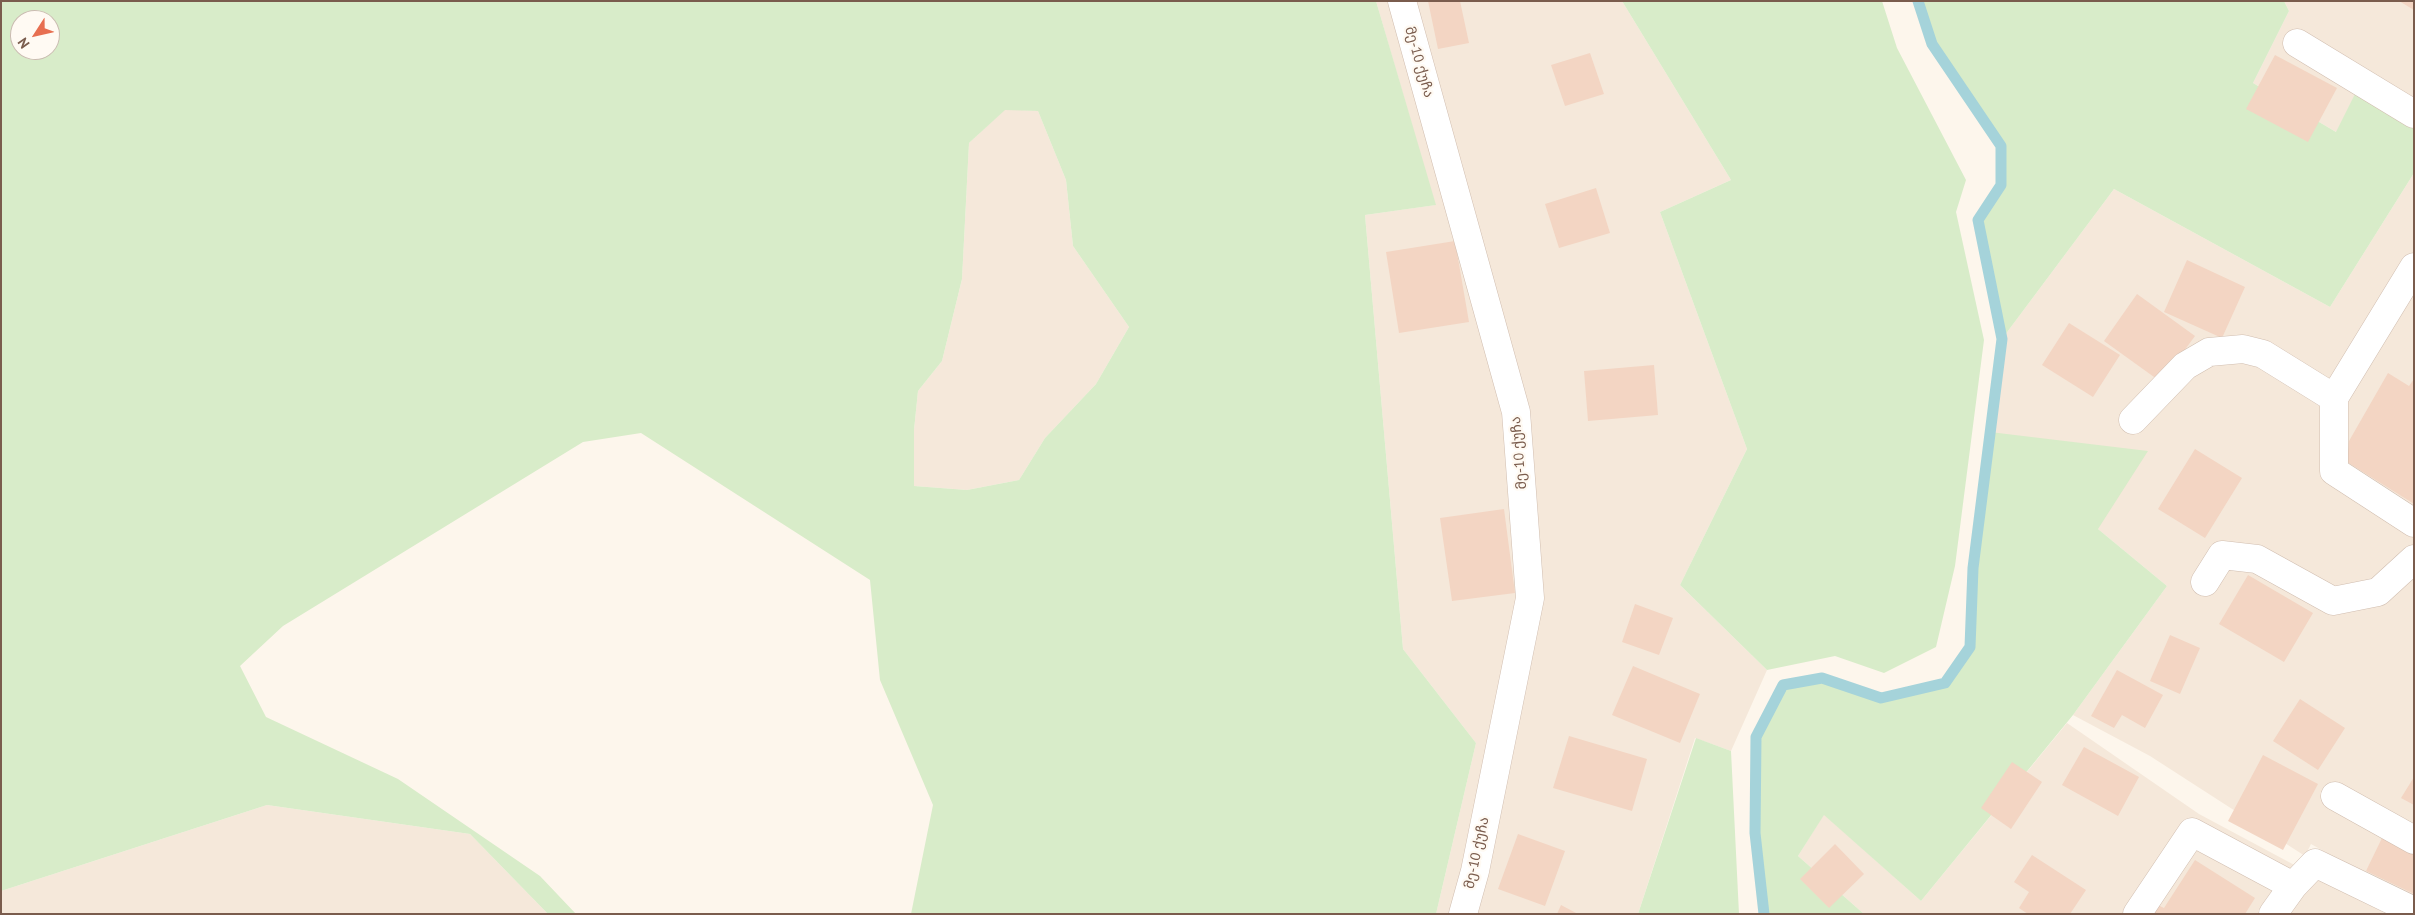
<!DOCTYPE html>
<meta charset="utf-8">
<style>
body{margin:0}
#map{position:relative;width:2415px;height:915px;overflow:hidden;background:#fdf6ec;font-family:"PT Sans",sans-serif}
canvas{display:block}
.frame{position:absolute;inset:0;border:2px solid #7a5c4d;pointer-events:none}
.north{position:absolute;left:10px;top:10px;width:50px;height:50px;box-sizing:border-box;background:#fffaf3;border:1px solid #cabbb1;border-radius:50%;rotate:235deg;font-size:14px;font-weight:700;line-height:20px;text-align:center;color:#7a5c4d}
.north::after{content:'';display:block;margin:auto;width:18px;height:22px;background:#e76f51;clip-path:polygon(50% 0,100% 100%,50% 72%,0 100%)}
</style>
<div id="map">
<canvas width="2415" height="915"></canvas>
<div class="frame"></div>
<div class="north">N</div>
</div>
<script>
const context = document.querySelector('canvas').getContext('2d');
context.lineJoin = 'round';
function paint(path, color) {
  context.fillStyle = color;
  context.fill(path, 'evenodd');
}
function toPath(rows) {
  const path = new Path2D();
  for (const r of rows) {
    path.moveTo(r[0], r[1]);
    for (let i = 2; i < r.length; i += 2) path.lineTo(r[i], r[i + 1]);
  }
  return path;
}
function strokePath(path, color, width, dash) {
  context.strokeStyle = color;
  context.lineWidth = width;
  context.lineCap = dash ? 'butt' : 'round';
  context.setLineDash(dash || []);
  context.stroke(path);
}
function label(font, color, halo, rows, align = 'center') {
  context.font = font + ' "PT Sans","Noto Sans Georgian",sans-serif';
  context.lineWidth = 4.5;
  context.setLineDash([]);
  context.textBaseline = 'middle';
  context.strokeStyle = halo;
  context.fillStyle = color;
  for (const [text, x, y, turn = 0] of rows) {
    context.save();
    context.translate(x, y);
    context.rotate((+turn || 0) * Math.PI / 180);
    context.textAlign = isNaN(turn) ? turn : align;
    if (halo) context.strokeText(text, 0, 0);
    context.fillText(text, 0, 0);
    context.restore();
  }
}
paint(toPath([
 [1376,1,1622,1,1731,180,1660,212,1747,449,1680,585,1767,670,1731,751,1695,738,1638,914,1436,914,1476,743,1403,649,1365,215,1435,205],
 [2284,1,2414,1,2414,127,2336,132,2253,83,2289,11],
 [1005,109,1038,111,1066,180,1073,246,1129,327,1096,384,1045,438,1019,480,967,490,914,486,914,430,918,391,942,361,962,279,969,143],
 [2414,173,2414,902,2311,844,2305,856,2150,756,2073,715,2167,586,2098,529,1990,432,2002,339,2114,189,2330,307],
 [2067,723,2199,814,2386,914,1864,914,1798,856,1824,814,1921,901],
 [267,805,470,834,548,914,1,914,1,891]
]), '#f5e8da');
paint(toPath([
 [1,1,1376,1,1436,205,1365,215,1403,649,1476,743,1436,914,911,914,933,805,880,680,870,580,641,433,583,442,283,626,240,666,266,717,398,779,540,876,576,914,548,914,470,834,267,805,1,891],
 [20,20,50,20,50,50,20,50],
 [1005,110,1038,111,1066,180,1073,246,1129,327,1096,384,1045,438,1019,480,967,490,914,486,914,430,918,391,942,361,962,279,969,143],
 [1622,1,1882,1,1897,48,1966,180,1956,212,1984,340,1955,566,1936,647,1884,673,1835,656,1767,670,1680,585,1747,449,1660,212,1731,180],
 [1918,1,2284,1,2289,11,2253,83,2336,132,2356,92,2414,127,2414,173,2330,307,2114,189,2002,339,1978,220,2001,185,2001,146,1932,44],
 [1990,432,2148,451,2098,529,2167,586,2073,715,1921,901,1824,815,1798,856,1864,914,1764,914,1755,833,1756,737,1783,685,1822,678,1881,698,1945,683,1970,647,1973,568],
 [1696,738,1731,751,1739,914,1638,914]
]), '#d8ecc9');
strokePath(toPath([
 [1764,914,1755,833,1756,737,1783,685,1822,678,1881,698,1945,683,1970,647,1973,568,2002,339,1978,220,2001,185,2001,146,1932,44,1918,1]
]), '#a5d3da', 11);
paint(toPath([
 [1428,1,1460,1,1469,43,1438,49],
 [2399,1,2414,1,2414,10],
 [1590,53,1604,94,1565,106,1551,65],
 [2275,55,2337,88,2308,142,2246,109],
 [1596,188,1610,233,1559,248,1545,204],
 [1455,241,1469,322,1399,333,1386,252],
 [2187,260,2245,287,2222,338,2164,312],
 [2137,294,2195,336,2161,382,2104,341],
 [2069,323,2120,355,2093,397,2042,365],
 [1654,365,1658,415,1588,421,1584,371],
 [2388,373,2409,386,2414,379,2414,504,2347,462,2349,441],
 [2195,449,2242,478,2205,538,2158,509],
 [1504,509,1515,593,1452,601,1440,518],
 [2248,575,2313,613,2284,662,2219,624],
 [1635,604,1673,618,1659,655,1622,642],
 [2170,635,2200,648,2180,694,2150,681],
 [1633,666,1700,694,1680,743,1612,715],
 [2117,670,2163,695,2145,728,2122,715,2114,728,2091,716],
 [2300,699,2345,728,2318,770,2273,741],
 [1569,736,1647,759,1632,811,1553,788],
 [2084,747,2139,777,2118,816,2062,785],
 [2263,755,2318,784,2283,850,2228,821],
 [2012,762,2042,782,2011,829,1981,808],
 [2414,777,2414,805,2401,798],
 [1518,834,1565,851,1545,906,1498,889],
 [2382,838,2414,853,2414,894,2366,871],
 [1835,844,1864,874,1829,908,1800,879],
 [2032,855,2086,890,2070,914,2028,914,2019,908,2029,892,2014,882],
 [2195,860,2255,898,2245,914,2153,914,2158,905,2164,908],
 [1561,905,1578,914,1557,914]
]), '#f3d5c3');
const minor = toPath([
 [1402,1,1516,412,1530,598,1475,871,1463,914],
 [2297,43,2414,114],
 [2414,267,2334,398,2334,471,2414,523],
 [2133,420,2185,366,2209,352,2243,349,2263,354,2334,398],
 [2205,582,2222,555,2257,559,2333,601,2378,592,2414,559],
 [2335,796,2414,840],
 [2137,914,2192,832,2293,886],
 [2273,914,2293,886,2315,863,2414,911]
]);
strokePath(minor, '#d1beb0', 29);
strokePath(minor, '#fff', 28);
label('14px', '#7a5c4d', '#fffaf3', [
 ["მე-10 ქუჩა",1419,62,74],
 ["მე-10 ქუჩა",1519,453,-95],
 ["მე-10 ქუჩა",1477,853,-78]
]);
</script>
